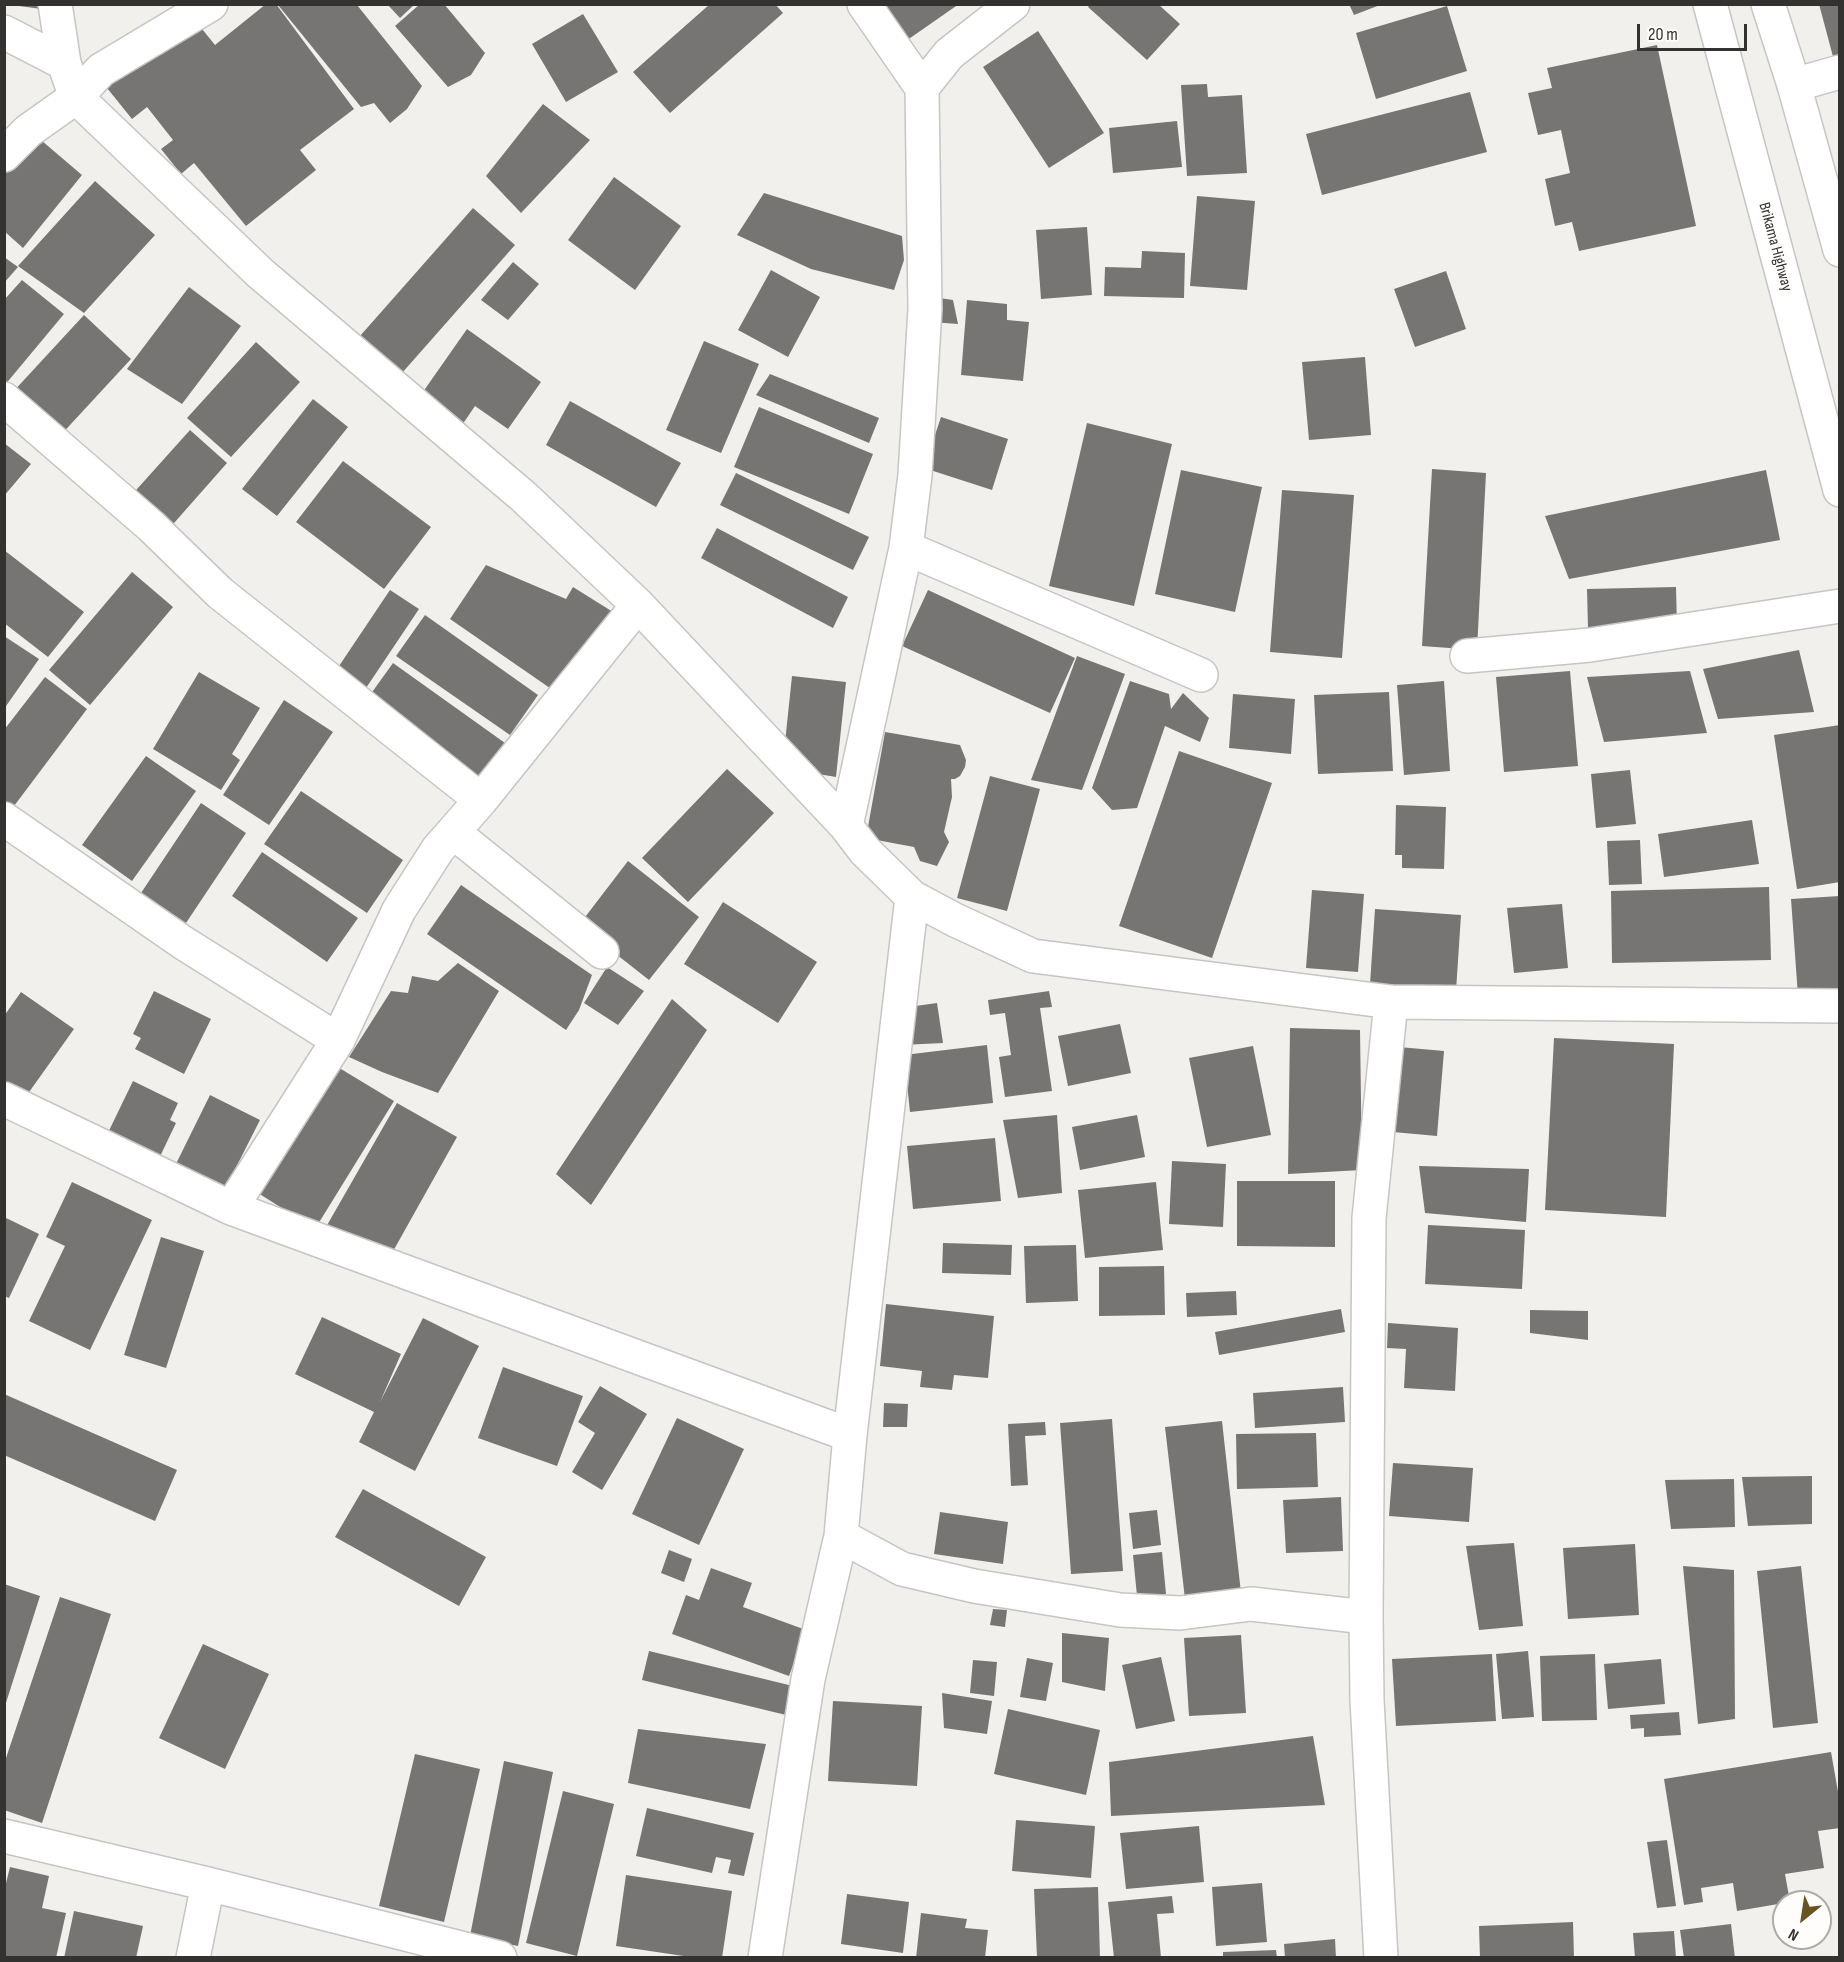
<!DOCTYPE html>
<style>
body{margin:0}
#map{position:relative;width:1844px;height:1962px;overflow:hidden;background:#f2f0ed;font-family:"Sofia Sans Condensed",sans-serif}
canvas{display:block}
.frame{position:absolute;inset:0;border:6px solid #333231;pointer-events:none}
.north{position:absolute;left:1772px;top:1890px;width:60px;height:60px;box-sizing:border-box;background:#fffdfc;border:2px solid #adacab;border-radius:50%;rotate:210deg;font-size:16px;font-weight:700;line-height:24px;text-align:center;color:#333231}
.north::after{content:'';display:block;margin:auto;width:21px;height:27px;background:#6a5323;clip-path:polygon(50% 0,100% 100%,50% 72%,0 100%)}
.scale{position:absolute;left:1637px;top:24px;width:110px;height:27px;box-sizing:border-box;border:3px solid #333231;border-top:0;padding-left:8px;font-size:18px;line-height:21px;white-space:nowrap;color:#333231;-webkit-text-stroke:4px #fffdfc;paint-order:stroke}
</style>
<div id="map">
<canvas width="1844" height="1962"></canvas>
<div class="frame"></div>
<div class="north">N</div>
<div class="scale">20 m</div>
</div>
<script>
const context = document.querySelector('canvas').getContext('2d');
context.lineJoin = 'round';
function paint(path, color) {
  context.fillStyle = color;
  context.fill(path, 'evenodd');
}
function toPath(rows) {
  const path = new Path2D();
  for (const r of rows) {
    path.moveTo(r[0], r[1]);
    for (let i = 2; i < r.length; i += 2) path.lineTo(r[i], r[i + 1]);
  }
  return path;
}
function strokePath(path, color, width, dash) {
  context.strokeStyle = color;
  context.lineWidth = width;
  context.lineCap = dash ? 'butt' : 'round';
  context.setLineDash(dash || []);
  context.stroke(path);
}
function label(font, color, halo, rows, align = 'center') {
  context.font = font + ' "Sofia Sans Condensed",sans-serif';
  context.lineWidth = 6;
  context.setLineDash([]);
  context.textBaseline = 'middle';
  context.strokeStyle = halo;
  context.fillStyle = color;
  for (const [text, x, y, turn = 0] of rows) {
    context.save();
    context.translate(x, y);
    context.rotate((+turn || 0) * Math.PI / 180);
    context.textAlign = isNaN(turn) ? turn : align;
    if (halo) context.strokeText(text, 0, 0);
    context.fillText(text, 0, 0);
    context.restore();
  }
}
paint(toPath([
 [19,4,47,4,49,10,19,6],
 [266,4,276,4,354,109,300,150,316,170,246,226,194,163,181,174,161,149,173,140,147,107,132,119,107,88,194,19,215,45],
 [387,4,415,4,400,18],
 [420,4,444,4,485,53,471,75,448,87,395,26],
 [710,4,775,4,783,13,670,113,633,72],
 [875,4,959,4,903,43],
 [1090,4,1158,4,1180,24,1147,60,1088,7],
 [1349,4,1380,4,1380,5,1354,15],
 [1819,4,1840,4,1840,67,1836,68],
 [278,5,357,5,422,86,407,109,390,123,374,103,361,107],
 [1447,6,1467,71,1376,99,1356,33],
 [583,14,618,72,566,102,532,44],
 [1038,31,1104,133,1049,168,983,67],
 [1657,45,1696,226,1579,251,1572,222,1555,226,1545,179,1570,173,1561,130,1538,135,1528,93,1552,88,1547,68],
 [1207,84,1208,97,1242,95,1247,173,1187,176,1181,85],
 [1470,92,1487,152,1322,195,1306,134],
 [543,104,590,140,521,213,486,176],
 [1177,121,1182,167,1113,173,1109,128],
 [35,135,82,175,23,248,4,231,4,171],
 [614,177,681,226,635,290,568,240],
 [95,181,155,235,84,313,18,266],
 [764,193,902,236,904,260,894,290,811,269,737,235],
 [1197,196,1255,201,1247,290,1190,286],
 [473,208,515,245,402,373,360,336],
 [1087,227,1092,295,1041,299,1036,230],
 [1142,251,1185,253,1184,298,1104,296,1105,267,1141,268],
 [4,257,18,267,4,283],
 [513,262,539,284,508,320,481,300],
 [771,270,820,297,788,357,738,330],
 [1446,271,1466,329,1415,347,1394,289],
 [22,280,64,314,4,386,4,300],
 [189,287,241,326,182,404,127,369],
 [933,297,953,300,958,324,931,322],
 [967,300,1007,304,1007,320,1029,322,1023,381,961,375],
 [84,315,131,359,58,438,11,394],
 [467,329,541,382,508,429,475,406,460,428,418,399],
 [704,341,759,364,721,453,666,430],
 [256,342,300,382,231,457,187,418],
 [1365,357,1371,435,1309,440,1302,362],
 [770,374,879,418,869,443,756,395],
 [313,399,348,427,277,516,242,489],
 [570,401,681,463,656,507,546,445],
 [759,407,873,454,849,514,734,467],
 [941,417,1008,439,992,490,924,468],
 [1087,423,1172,444,1134,606,1049,586],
 [190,430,227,463,167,531,129,498],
 [4,443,31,464,4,496],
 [343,461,431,527,384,589,296,522],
 [1432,469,1486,473,1477,650,1422,646],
 [1181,470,1262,487,1235,612,1155,594],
 [1766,470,1780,540,1569,579,1545,516],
 [736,473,869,537,853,570,720,505],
 [1282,490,1354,495,1342,658,1270,652],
 [717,528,848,597,833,628,701,558],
 [4,550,84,612,48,657,4,623],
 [486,565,566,599,573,587,613,612,560,695,450,619],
 [132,572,173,607,90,705,49,670],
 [1676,587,1677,626,1588,628,1587,589],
 [390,590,419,609,364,691,335,672],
 [928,590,1075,658,1050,713,902,646],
 [425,615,538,695,510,735,396,656],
 [4,636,39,659,4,709],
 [1799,650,1814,712,1718,719,1703,669],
 [1077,656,1125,674,1082,790,1031,780],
 [393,663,505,743,478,781,365,702],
 [1570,671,1578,766,1504,772,1496,677],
 [1690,671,1707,733,1604,742,1587,677],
 [199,672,260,708,232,754,240,760,221,790,153,749],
 [792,676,846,682,836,777,806,772,784,752],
 [45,677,87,709,8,814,4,811,4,730],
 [1130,681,1169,694,1171,709,1183,693,1209,718,1200,742,1165,726,1137,808,1112,810,1092,788],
 [1444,681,1450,771,1404,775,1397,685],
 [1389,692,1393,771,1318,774,1314,695],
 [1233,694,1295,699,1291,754,1229,748],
 [284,700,333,732,269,825,223,795],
 [1840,725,1840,882,1797,889,1774,735],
 [885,732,960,745,966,760,965,767,960,776,955,779,951,779,952,797,944,832,949,842,937,866,920,861,914,847,866,838],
 [1179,751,1272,783,1212,958,1119,926],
 [146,756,196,791,132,881,82,845],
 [727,769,774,813,688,902,642,858],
 [1630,770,1636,824,1596,828,1591,774],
 [990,776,1040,789,1007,911,957,898],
 [301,791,403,860,367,913,264,844],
 [201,803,246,833,186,923,141,893],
 [1396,805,1446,807,1444,869,1402,868,1402,855,1395,855],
 [1752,820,1759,864,1664,877,1658,834],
 [1640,840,1642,884,1609,885,1607,841],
 [262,852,358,918,327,962,232,896],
 [628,861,699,917,649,980,579,925],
 [461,885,592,975,579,1010,566,1030,427,934],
 [1769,887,1771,960,1612,963,1611,891],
 [1312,890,1364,894,1358,972,1306,968],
 [1840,896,1840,993,1798,996,1791,899],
 [723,902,817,962,778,1023,684,964],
 [1562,904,1568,968,1514,973,1507,908],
 [1375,909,1461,915,1456,991,1370,984],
 [458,963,499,991,438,1093,382,1072,349,1057,391,991,408,993,412,976,438,981],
 [607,967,644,991,618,1025,584,1003],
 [154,991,211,1019,184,1074,135,1049,141,1038,133,1034],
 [1049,991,1052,1007,1040,1008,1052,1091,1005,1097,999,1057,1011,1055,1005,1013,990,1015,988,1000],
 [21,992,74,1029,22,1102,4,1090,4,1016],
 [672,999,707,1030,591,1205,556,1174],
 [937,1003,943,1043,902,1045,901,1008],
 [1120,1024,1131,1073,1068,1086,1058,1036],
 [1290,1028,1360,1030,1362,1170,1288,1174],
 [1554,1038,1674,1044,1666,1217,1545,1210],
 [987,1045,993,1103,910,1112,904,1055],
 [1253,1046,1271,1135,1207,1147,1189,1058],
 [1399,1047,1444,1051,1437,1136,1393,1132],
 [336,1066,394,1101,315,1229,258,1193],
 [133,1081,178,1103,170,1120,176,1123,154,1169,103,1143],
 [210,1095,260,1120,221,1197,172,1172],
 [397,1103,457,1137,387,1262,326,1227],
 [1057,1115,1062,1193,1018,1198,1003,1120],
 [1137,1115,1145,1157,1080,1170,1072,1127],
 [995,1138,1001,1201,913,1209,907,1146],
 [1172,1161,1226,1164,1223,1227,1169,1224],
 [1419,1166,1529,1169,1526,1222,1425,1213],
 [1237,1181,1335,1181,1335,1247,1237,1246],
 [72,1182,152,1220,90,1350,29,1321,65,1246,46,1237],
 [1156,1182,1163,1250,1085,1258,1078,1190],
 [4,1217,39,1234,9,1298,4,1296],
 [1428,1225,1525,1230,1522,1289,1425,1284],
 [161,1237,204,1251,166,1368,124,1355],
 [943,1243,1012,1245,1011,1275,942,1273],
 [1076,1245,1078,1301,1026,1303,1024,1246],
 [1164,1266,1165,1315,1099,1316,1099,1267],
 [1236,1291,1237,1315,1187,1317,1186,1293],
 [886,1304,994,1316,988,1378,954,1375,952,1390,920,1387,922,1371,880,1366],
 [1341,1309,1345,1332,1219,1355,1215,1332],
 [1530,1310,1588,1311,1588,1340,1530,1333],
 [322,1317,401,1354,380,1402,423,1318,479,1346,415,1471,359,1442,374,1412,295,1374],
 [1388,1323,1458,1328,1455,1391,1404,1388,1406,1349,1387,1348],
 [503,1367,583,1396,557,1466,478,1438],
 [600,1386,647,1414,602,1490,572,1472,595,1433,578,1422],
 [1343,1387,1345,1422,1255,1428,1253,1393],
 [4,1394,177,1470,155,1521,4,1455],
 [884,1403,908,1404,907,1427,883,1427],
 [677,1418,744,1449,699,1545,632,1514],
 [1112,1419,1123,1571,1071,1574,1060,1423],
 [1222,1421,1241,1593,1185,1599,1165,1427],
 [1045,1422,1046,1435,1025,1436,1028,1485,1011,1486,1008,1424],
 [1316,1433,1318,1487,1237,1489,1236,1434],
 [1393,1463,1473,1468,1469,1522,1389,1516],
 [1812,1476,1812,1524,1748,1526,1742,1477],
 [1734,1479,1735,1527,1671,1529,1665,1480],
 [363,1489,486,1557,459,1606,335,1537],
 [1341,1497,1343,1551,1286,1553,1283,1500],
 [1157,1510,1161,1545,1133,1549,1129,1513],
 [940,1512,1008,1522,1003,1564,934,1554],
 [1514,1543,1523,1626,1479,1630,1466,1546],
 [1635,1544,1639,1615,1568,1619,1563,1548],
 [669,1550,692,1559,684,1582,661,1573],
 [1162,1552,1166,1594,1137,1596,1133,1555],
 [1683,1566,1734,1570,1735,1719,1698,1724],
 [1801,1566,1818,1723,1773,1728,1757,1571],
 [711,1568,752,1583,743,1607,806,1630,789,1676,672,1634,686,1595,699,1600],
 [4,1584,40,1596,5,1706,4,1706],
 [60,1597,111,1614,42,1823,4,1810,4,1764],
 [993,1609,1007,1610,1005,1627,990,1625],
 [1062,1633,1109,1638,1105,1691,1062,1682],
 [1241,1635,1246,1713,1189,1716,1184,1638],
 [203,1644,269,1674,225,1769,159,1738],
 [649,1651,793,1686,786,1715,642,1680],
 [1528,1651,1534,1717,1502,1719,1496,1654],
 [1492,1654,1496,1721,1396,1726,1392,1659],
 [1595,1654,1597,1720,1542,1721,1540,1656],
 [1161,1657,1175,1721,1136,1729,1122,1665],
 [1027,1658,1053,1663,1046,1701,1020,1697],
 [1661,1659,1665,1704,1608,1709,1604,1664],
 [973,1660,997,1662,994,1696,970,1693],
 [942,1693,992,1701,987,1734,944,1728],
 [833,1701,922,1706,917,1786,828,1781],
 [1008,1709,1100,1730,1086,1795,994,1774],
 [1679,1712,1681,1735,1644,1737,1644,1728,1631,1729,1630,1715],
 [638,1729,766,1744,750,1809,628,1783],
 [1313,1736,1325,1805,1111,1816,1109,1762],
 [1831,1752,1840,1803,1840,1828,1818,1831,1824,1868,1785,1874,1790,1902,1737,1911,1733,1883,1701,1888,1703,1902,1684,1905,1664,1779],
 [415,1754,480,1769,444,1922,379,1906],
 [504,1761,553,1772,518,1946,470,1936],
 [563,1791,614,1804,577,1956,526,1943],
 [647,1808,754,1833,744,1876,728,1873,731,1860,716,1857,712,1873,636,1856],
 [1016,1820,1095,1826,1091,1878,1012,1871],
 [1199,1826,1204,1882,1126,1889,1120,1833],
 [1667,1840,1676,1906,1657,1908,1647,1842],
 [10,1867,49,1876,42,1908,66,1913,56,1958,4,1958,4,1891],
 [626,1875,732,1891,722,1958,697,1958,616,1946],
 [1262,1883,1267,1942,1216,1946,1212,1887],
 [1098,1887,1100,1958,1037,1958,1034,1889],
 [847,1894,909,1902,903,1953,841,1944],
 [1172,1896,1174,1913,1157,1914,1161,1958,1114,1958,1108,1902],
 [74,1911,143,1926,136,1958,64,1958],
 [921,1913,967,1919,965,1928,988,1930,985,1958,916,1958],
 [1573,1922,1574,1958,1480,1958,1479,1926],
 [1731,1924,1735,1958,1684,1958,1680,1930],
 [1674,1931,1676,1958,1635,1958,1633,1933],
 [1335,1939,1336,1958,1285,1958,1284,1944],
 [1276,1950,1277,1958,1223,1958,1223,1952]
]), '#777573');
const minor = toPath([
 [55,4,64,63],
 [4,32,64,63,76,97,260,273,524,497,638,605,846,826,865,851,912,897,955,920,1033,956,1391,1002,1840,1006],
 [1794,85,1840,72],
 [922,88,949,54,1013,4],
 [4,155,28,131,76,97,101,70,211,4],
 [4,399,151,526,220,593,481,800],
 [906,548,1201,675],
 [1467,656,1590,645,1840,606],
 [4,819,182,942,338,1040],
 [846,826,906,548,915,475,925,309,922,88,864,4],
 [453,832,602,952],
 [4,1099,231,1208,850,1435],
 [231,1208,338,1040,399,910,438,849,481,800,638,605],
 [841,1536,902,1569,974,1586,1120,1610,1180,1613,1251,1604,1366,1617],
 [4,1836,208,1884,500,1958],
 [193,1958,208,1884],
 [765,1958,808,1679,841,1536,850,1435,912,897],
 [1381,1958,1367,1700,1366,1617,1369,1218,1391,1002]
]);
const highway = toPath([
 [1710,4,1840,490],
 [1768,4,1794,85,1840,250]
]);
strokePath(minor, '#c7c5c3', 36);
strokePath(highway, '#c7c5c3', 36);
strokePath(minor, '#fff', 33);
strokePath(highway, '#fff', 33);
label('16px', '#333231', '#fffdfc', [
 ["Brikama Highway",1775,247,75]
]);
</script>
